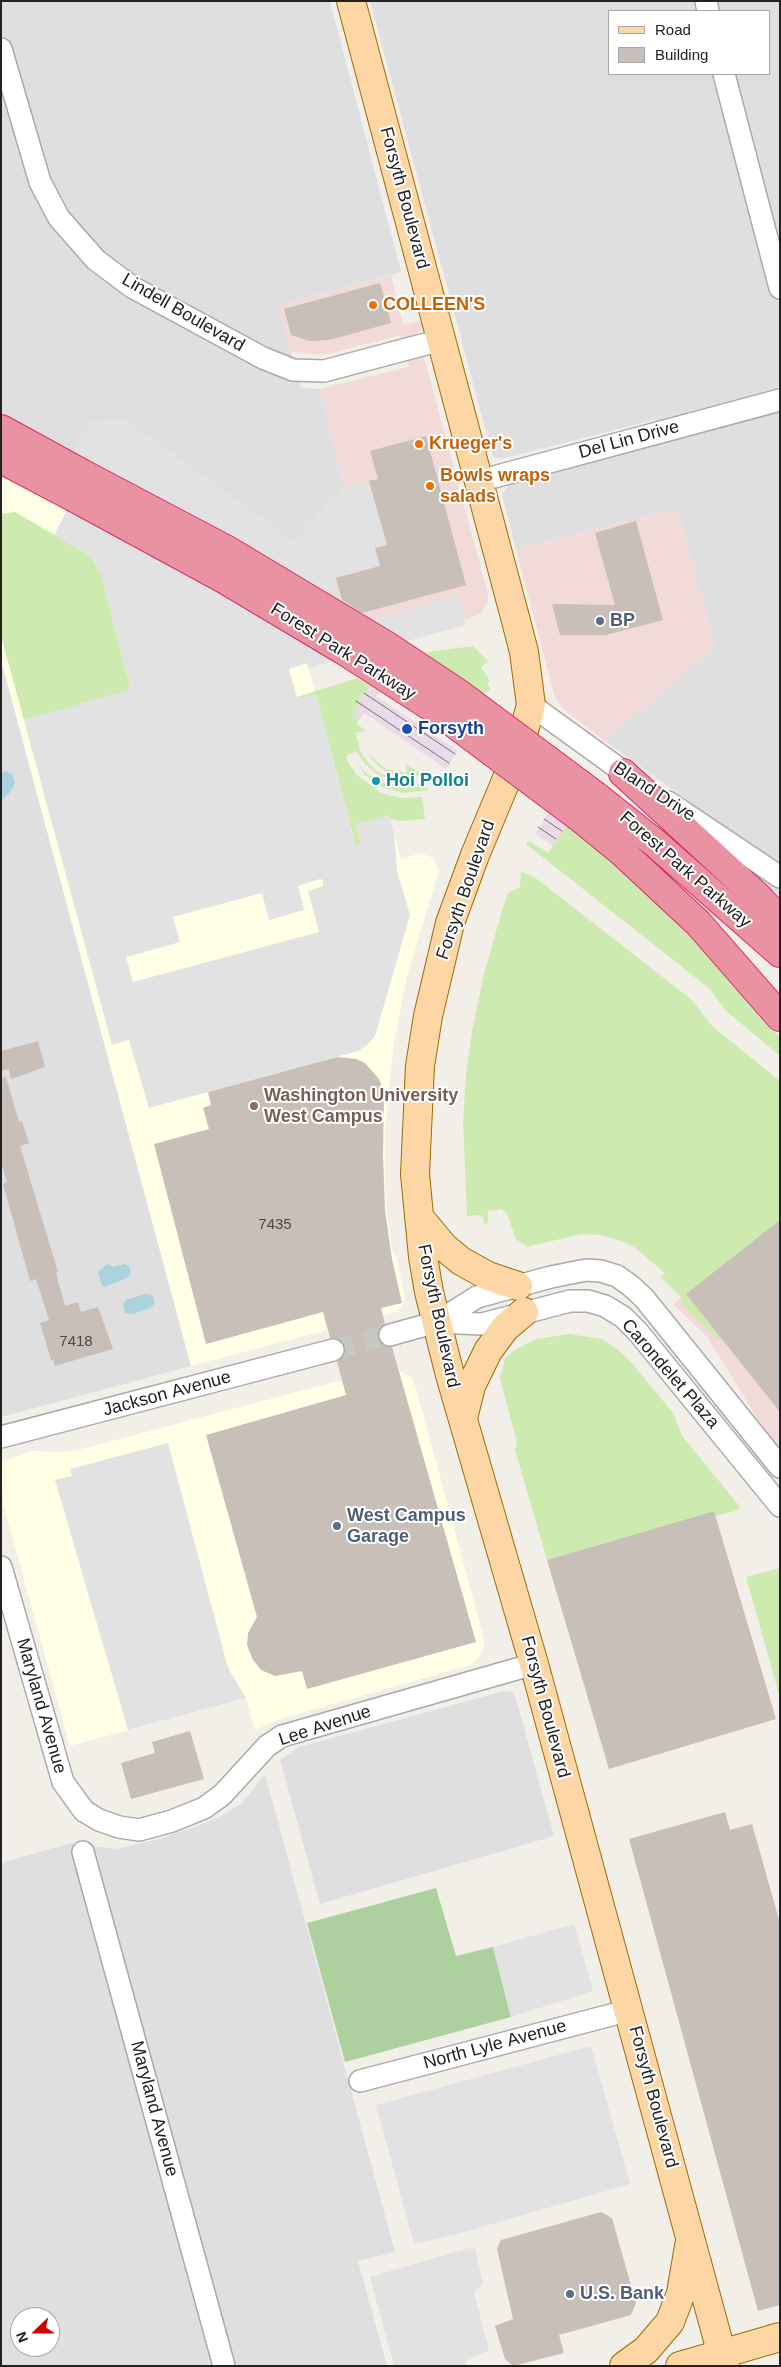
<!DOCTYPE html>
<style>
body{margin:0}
#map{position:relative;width:781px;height:2367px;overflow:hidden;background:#f2efe9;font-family:Helvetica,sans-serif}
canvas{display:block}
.frame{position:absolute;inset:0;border:2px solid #222;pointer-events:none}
.legend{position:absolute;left:608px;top:10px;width:162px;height:65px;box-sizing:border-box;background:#fff;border:1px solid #a7a7a7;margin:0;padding:6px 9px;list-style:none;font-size:15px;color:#222}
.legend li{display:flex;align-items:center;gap:10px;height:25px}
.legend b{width:25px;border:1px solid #a7a7a7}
.north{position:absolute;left:10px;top:2307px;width:50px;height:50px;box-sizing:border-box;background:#fff;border:1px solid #a7a7a7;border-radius:50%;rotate:248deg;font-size:14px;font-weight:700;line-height:20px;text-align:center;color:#222}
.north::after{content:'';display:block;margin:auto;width:18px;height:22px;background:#d40000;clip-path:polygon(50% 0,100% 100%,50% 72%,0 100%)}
</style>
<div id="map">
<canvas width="781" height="2367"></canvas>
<div class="frame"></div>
<ul class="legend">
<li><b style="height:6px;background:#fcd6a4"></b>Road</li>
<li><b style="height:14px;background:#c7bfb8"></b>Building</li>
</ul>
<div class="north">N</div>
</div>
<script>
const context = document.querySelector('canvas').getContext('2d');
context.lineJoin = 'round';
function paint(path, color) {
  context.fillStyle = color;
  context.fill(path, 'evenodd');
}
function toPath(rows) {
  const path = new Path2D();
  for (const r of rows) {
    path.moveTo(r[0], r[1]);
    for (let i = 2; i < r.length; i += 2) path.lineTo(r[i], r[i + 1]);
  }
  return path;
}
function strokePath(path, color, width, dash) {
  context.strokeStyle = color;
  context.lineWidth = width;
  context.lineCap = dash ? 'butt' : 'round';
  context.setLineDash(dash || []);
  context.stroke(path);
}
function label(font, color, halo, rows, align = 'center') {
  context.font = font + ' Helvetica,sans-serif';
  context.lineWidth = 4;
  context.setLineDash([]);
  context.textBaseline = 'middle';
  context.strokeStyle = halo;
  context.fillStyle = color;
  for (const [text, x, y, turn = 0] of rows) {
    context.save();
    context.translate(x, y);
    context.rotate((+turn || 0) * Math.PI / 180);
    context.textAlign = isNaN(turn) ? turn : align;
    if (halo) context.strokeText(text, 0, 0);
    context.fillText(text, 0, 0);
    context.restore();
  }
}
paint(toPath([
 [1,1,330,1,401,272,278,305,301,388,320,389,344,489,293,541,125,420,72,453,1,415],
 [370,1,780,1,780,897,740,860,747,843,605,741,715,646,677,508,516,549,502,494,512,481,660,443,654,420,501,459,493,457],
 [610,11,770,11,770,74,610,74],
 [1,660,191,1366,1,1417],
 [504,1691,512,1692,516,1699,554,1836,320,1904,280,1760,299,1747],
 [265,1774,395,2252,358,2261,387,2366,1,2366,1,1863,71,1843,116,1849,155,1840,198,1826,221,1816,242,1803],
 [20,2317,50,2317,50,2347,20,2347]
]), '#e0dfdf');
paint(toPath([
 [391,275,403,325,420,321,422,328,415,338,402,341,400,335,332,353,316,355,291,352,278,305],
 [424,357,488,594,488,600,481,613,468,619,463,618,457,596,349,626,293,541,344,489,320,389,409,367,408,360],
 [677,508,715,646,605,741,562,708,555,697,516,549],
 [780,1216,780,1448,762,1426,708,1338,673,1304]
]), '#f2dad9');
paint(toPath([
 [371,686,379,691,376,696,458,751,446,769,364,713,359,720,353,716,361,696],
 [549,812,567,826,553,846,535,834]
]), '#ebdbe8');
paint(toPath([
 [125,420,278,559,316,695,356,824,389,815,401,859,421,853,433,858,439,871,407,976,394,1042,385,1130,385,1197,392,1250,397,1259,405,1299,399,1311,383,1316,399,1370,412,1378,416,1388,485,1643,479,1658,470,1665,283,1718,255,1730,246,1698,70,1746,3,1504,1,1462,33,1451,63,1452,78,1450,342,1380,327,1330,191,1366,1,660,1,476,66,511,91,464,88,424]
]), '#ffffe5');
paint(toPath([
 [15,512,89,555,101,574,131,690,24,720,1,636,1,514],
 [473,646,488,661,481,667,490,681,487,683,491,690,480,695,420,653],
 [357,678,371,686,361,696,353,716,359,720,357,724,366,731,356,733,360,751,371,766,378,772,402,783,378,775,365,764,356,751,346,756,348,762,357,775,381,793,401,798,422,797,425,819,400,821,390,819,389,815,356,824,361,844,343,848,353,836,316,695,299,699,297,697],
 [367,753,386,769,406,773,406,764,419,772,416,777,394,775,380,768],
 [355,759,365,772,380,782,396,787,416,787,423,786,422,776,428,790,404,793,384,788,364,774],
 [567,826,617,865,684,927,780,1038,780,1056,725,1010,710,989,526,844,528,840,548,853],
 [521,871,537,879,691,999,712,1026,780,1081,780,1220,686,1294,721,1338,717,1338,682,1306,681,1297,661,1277,665,1273,635,1248,621,1241,600,1235,581,1234,527,1247,516,1239,507,1214,502,1209,488,1211,488,1223,484,1224,483,1217,480,1215,467,1216,463,1121,466,1075,472,1031,484,974,501,914,508,893,520,887],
 [569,1334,602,1339,617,1349,631,1362,673,1413,683,1437,741,1508,735,1511,715,1516,713,1511,547,1560,515,1450,517,1443,500,1378,505,1358,513,1351,536,1339],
 [780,1568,780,1698,746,1577]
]), '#cdebb0');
paint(toPath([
 [436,1888,456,1956,493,1947,511,2017,345,2062,307,1923]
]), '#add19e');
paint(toPath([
 [125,420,293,541,342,490,369,481,387,545,375,548,380,566,336,578,349,625,457,596,466,625,309,668,307,663,289,669,297,698,316,695,355,845,361,844,356,824,389,815,394,833,397,871,410,915,375,1036,367,1045,358,1051,149,1108,129,1040,112,1045,24,720,131,689,101,574,89,555,54,535,91,464,72,453,88,424],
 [320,879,323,880,323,886,308,891,319,932,133,982,126,957,180,942,173,917,262,893,269,920,304,910,298,886],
 [168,1443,228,1668,246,1698,128,1730,55,1480,72,1476,70,1469],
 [574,1924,593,1991,511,2017,493,1947],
 [591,2046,630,2184,461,2233,414,2244,376,2105],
 [469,2248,475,2249,483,2283,474,2293,489,2350,466,2361,467,2366,394,2366,370,2277]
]), '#e2e2e2');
paint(toPath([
 [6,771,12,774,15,783,11,791,1,801,1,773],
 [107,1264,114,1267,124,1264,129,1266,131,1272,128,1277,105,1287,102,1286,98,1272],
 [145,1294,152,1295,155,1303,150,1308,133,1314,125,1313,123,1304,126,1300]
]), '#aad3df');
paint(toPath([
 [380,283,391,323,329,340,309,341,291,335,284,309],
 [426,436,466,585,362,613,342,600,336,578,380,566,375,548,387,545,369,481,378,479,370,451],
 [636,521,663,620,606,635,560,635,552,604,615,605,595,533],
 [38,1041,45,1067,11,1079,9,1069,1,1071,1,1051],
 [337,1057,356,1059,365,1063,379,1079,384,1094,383,1156,385,1210,392,1259,402,1303,381,1308,385,1324,378,1331,378,1338,382,1344,392,1347,476,1642,307,1689,302,1671,275,1676,261,1670,253,1660,247,1645,248,1633,257,1617,206,1435,346,1395,337,1362,345,1354,345,1346,337,1338,330,1338,323,1312,206,1344,154,1144,209,1129,203,1108,211,1105,208,1092],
 [6,1077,19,1122,22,1121,29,1143,20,1146,58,1272,56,1273,65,1306,78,1302,81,1312,98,1307,113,1349,55,1366,53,1360,51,1360,40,1323,49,1320,36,1279,30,1281,3,1184,7,1182,1,1162,1,1078],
 [780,1220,780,1412,686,1294],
 [714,1511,776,1719,609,1769,547,1560],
 [190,1731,204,1779,131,1799,121,1763,155,1753,152,1742],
 [725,1812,730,1830,752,1824,780,1923,780,2305,758,2311,629,1839],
 [601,2212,612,2218,636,2303,631,2315,559,2335,564,2353,513,2366,505,2359,495,2326,513,2319,497,2249,501,2240]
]), '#c7bfb8');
strokePath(toPath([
 [333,1350,390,1335]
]), '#c8c6c1', 21, [21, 11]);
const minor = toPath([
 [706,1,708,11],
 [1,49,40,182,59,218,96,260,132,287,263,358,293,370,324,371,441,340],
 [724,74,780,288],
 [479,481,780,400],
 [531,705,636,781],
 [668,802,780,877],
 [437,1322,477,1297,551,1277,586,1270,601,1271,617,1276,631,1286,644,1298,780,1467],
 [390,1335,437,1322,482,1324,570,1301,588,1301,605,1306,623,1317,638,1332,780,1506],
 [1,1437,333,1350],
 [1,1567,63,1782,84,1811,99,1820,119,1827,139,1830,172,1821,204,1808,222,1795,267,1746,282,1736,534,1664],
 [83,1852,224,2366],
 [360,2081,630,2010]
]);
const major = toPath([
 [351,1,516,621,524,652,531,705,518,752,475,855,450,923,428,1016,420,1066,415,1174,423,1257,429,1292,450,1375,534,1664,725,2366],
 [419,1217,444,1247,461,1261,488,1276,518,1286],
 [463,1418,471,1386,488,1351,505,1328,524,1312],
 [624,2366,646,2350,670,2322,681,2293,689,2246],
 [680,2366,780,2337]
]);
const highway = toPath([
 [1,429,85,475],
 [1,459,73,497],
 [623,773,756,895,780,920],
 [596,796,655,843,780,953],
 [579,817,623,853,698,923,780,1017]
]);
strokePath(minor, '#a9a9a9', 24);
strokePath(major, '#a06b00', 30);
strokePath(highway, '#dc2a67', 30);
strokePath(minor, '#fff', 21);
strokePath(major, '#fcd6a4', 28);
strokePath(highway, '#e892a2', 28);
strokePath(toPath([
 [364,693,455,754],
 [356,701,449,763],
 [544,819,562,831],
 [538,827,556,839]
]), '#707070', 1);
const highwayBridge = toPath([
 [85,475,229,551,384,644,458,693,596,796],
 [73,497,224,579,343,650,436,710,579,817]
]);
strokePath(highwayBridge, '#dc2a67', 30, []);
strokePath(highwayBridge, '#e892a2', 28);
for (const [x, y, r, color] of [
 [373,305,5,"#e8710a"],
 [419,444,5,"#e8710a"],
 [430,486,5,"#e8710a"],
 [600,621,5,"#5c6f8a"],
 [407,729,6,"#1a4fb4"],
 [376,781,5,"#0f9aa8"],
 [254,1106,5,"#8d6e63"],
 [337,1526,5,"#5c6f8a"],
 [570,2294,5,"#5c6f8a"]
]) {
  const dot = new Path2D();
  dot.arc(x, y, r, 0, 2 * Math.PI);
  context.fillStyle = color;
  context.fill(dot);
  strokePath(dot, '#fff', 2);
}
label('15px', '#4b4948', null, [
 ["7435",275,1225],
 ["7418",76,1342]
]);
label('18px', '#222', '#fff', [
 ["Forsyth Boulevard",404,198,75],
 ["Lindell Boulevard",183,313,30],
 ["Del Lin Drive",629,440,-15],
 ["Forest Park Parkway",343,652,32],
 ["Bland Drive",654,792,33],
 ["Forest Park Parkway",685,870,41],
 ["Forsyth Boulevard",466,890,-71],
 ["Forsyth Boulevard",438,1316,78],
 ["Carondelet Plaza",670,1374,49],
 ["Jackson Avenue",167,1394,-15],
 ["Maryland Avenue",41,1706,74],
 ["Forsyth Boulevard",545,1707,75],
 ["Lee Avenue",325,1726,-18],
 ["North Lyle Avenue",495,2045,-15],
 ["Forsyth Boulevard",653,2097,75],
 ["Maryland Avenue",154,2109,75]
]);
label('bold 18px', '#c56008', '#fff', [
 ["COLLEEN'S",383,305],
 ["Krueger's",429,444],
 ["Bowls wraps",440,476],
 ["salads",440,497]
], 'left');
label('bold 18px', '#4e5e75', '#fff', [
 ["BP",610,621],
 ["West Campus",347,1516],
 ["Garage",347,1537],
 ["U.S. Bank",580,2294]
], 'left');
label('bold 18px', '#164399', '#fff', [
 ["Forsyth",418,729]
], 'left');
label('bold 18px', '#0d838f', '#fff', [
 ["Hoi Polloi",386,781]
], 'left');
label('bold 18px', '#785e54', '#fff', [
 ["Washington University",264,1096],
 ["West Campus",264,1117]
], 'left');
</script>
